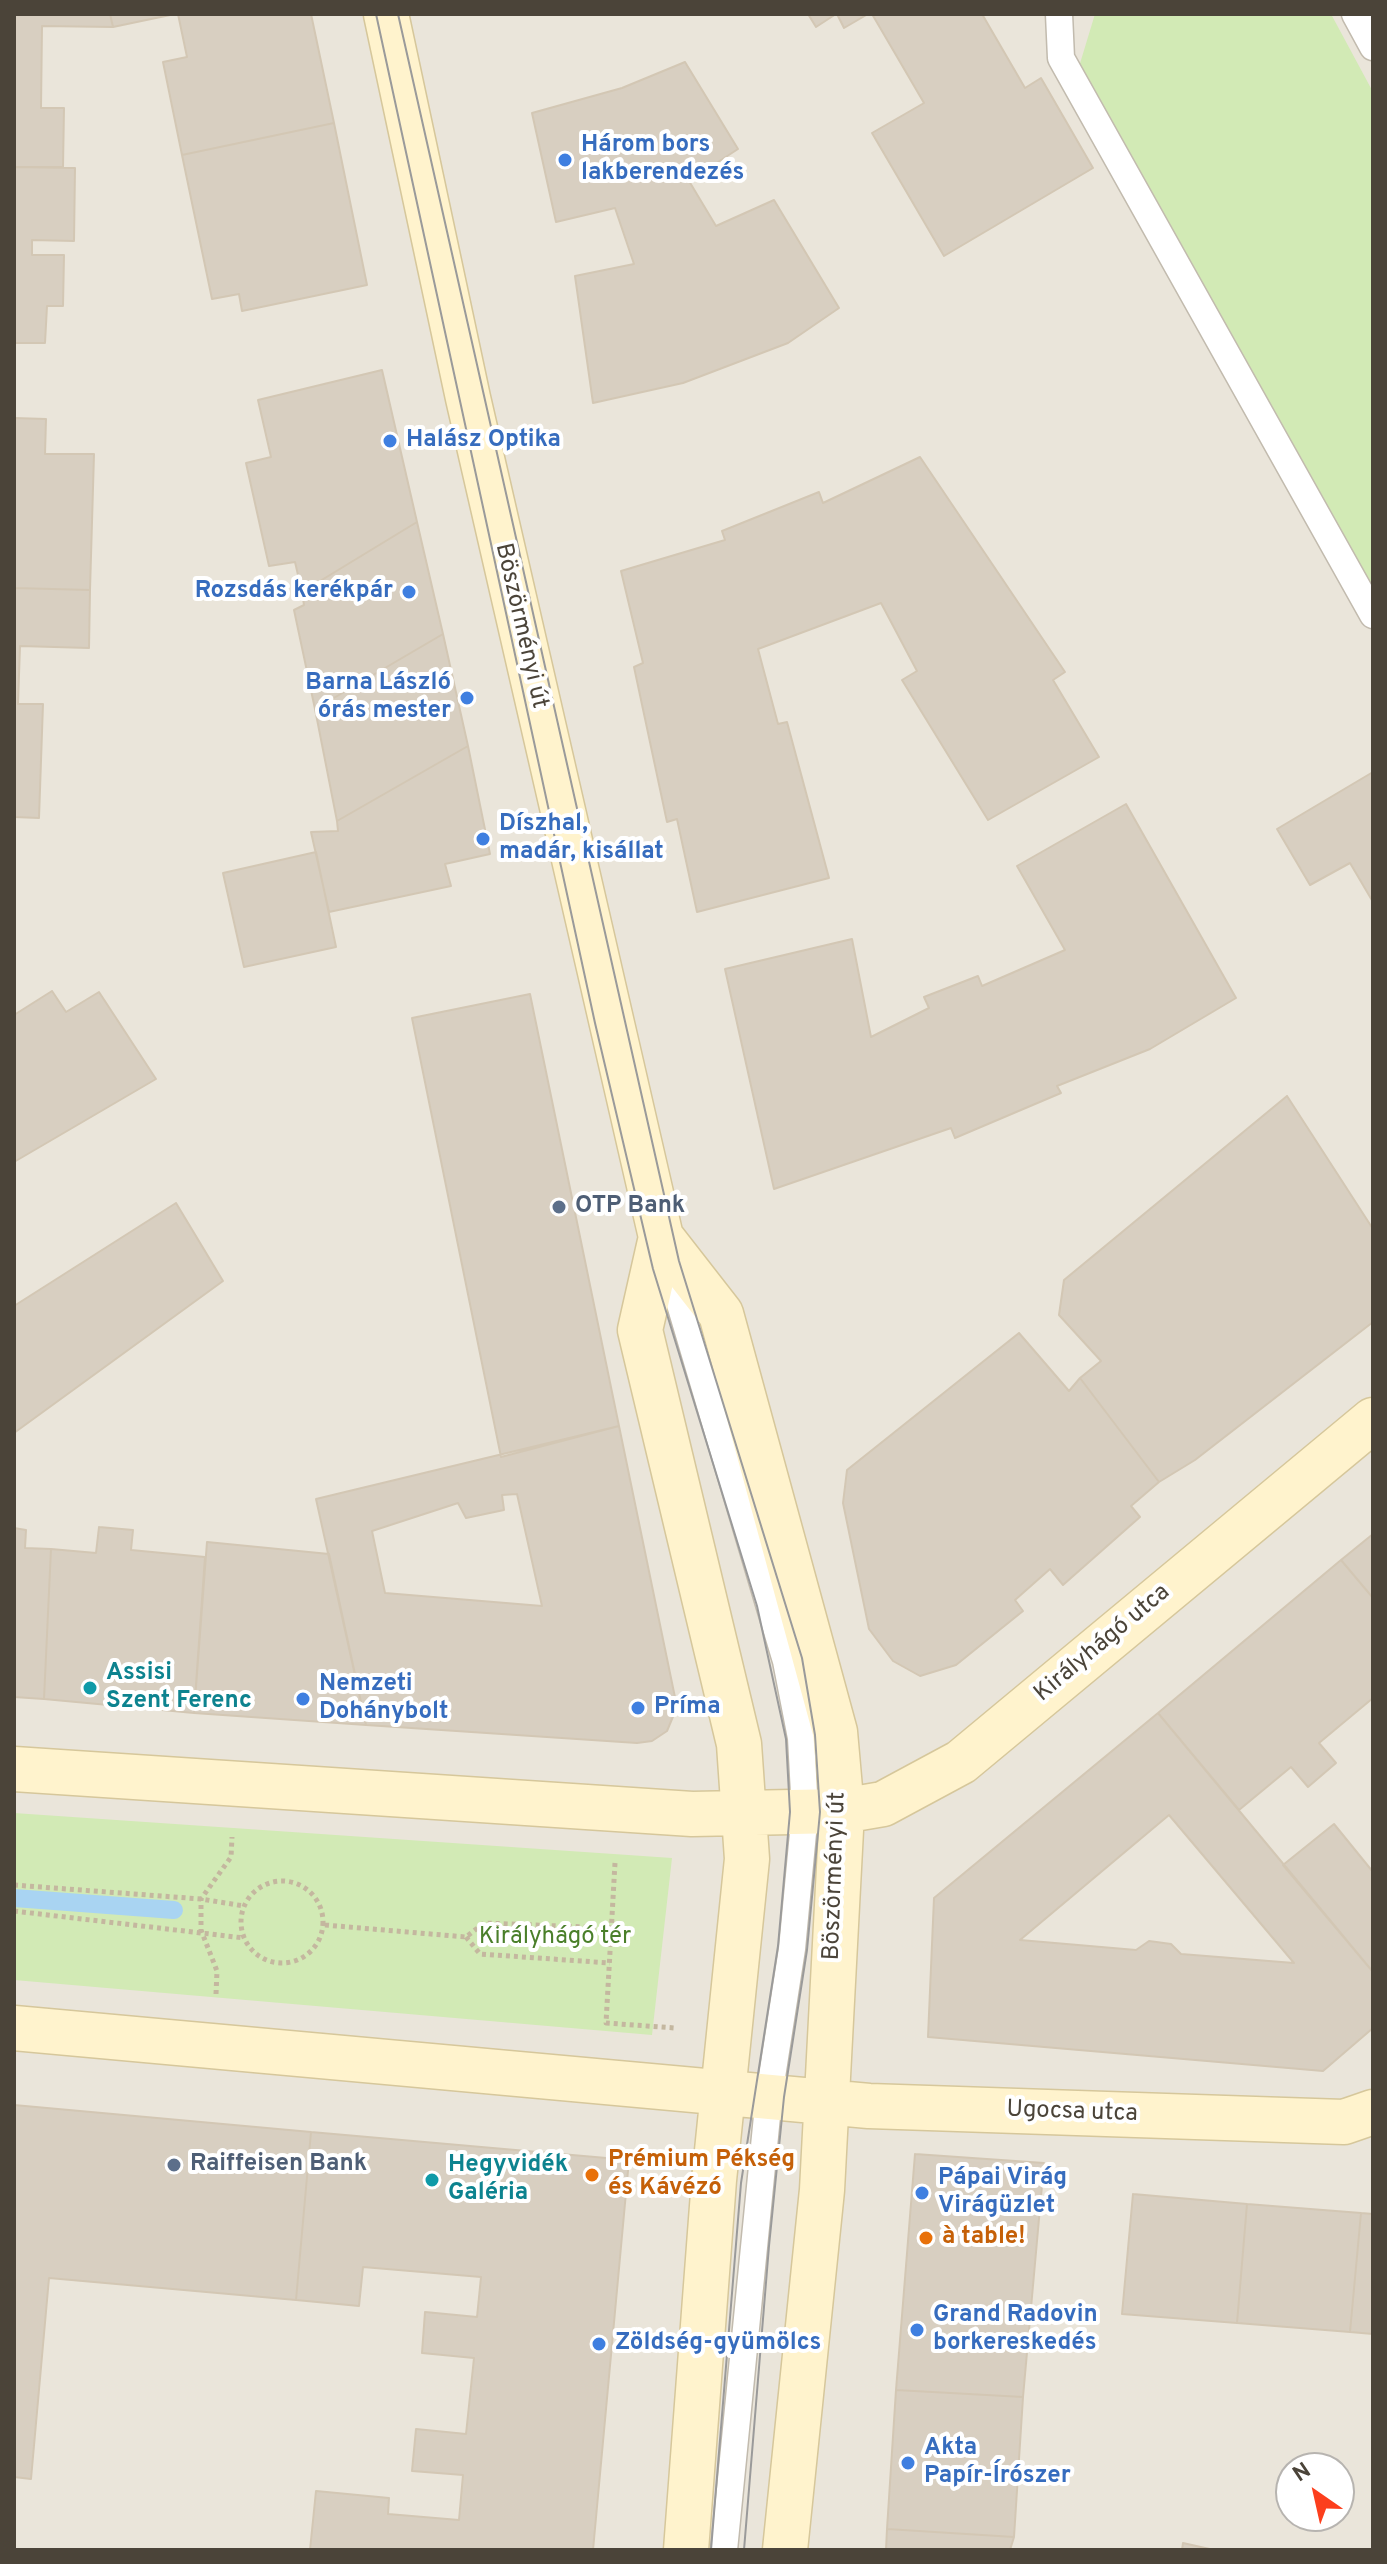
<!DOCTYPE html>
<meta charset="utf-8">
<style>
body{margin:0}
#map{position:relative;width:1387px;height:2564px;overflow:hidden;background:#f6f3ec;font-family:Overpass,sans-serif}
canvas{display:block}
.frame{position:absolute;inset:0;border:16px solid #4b4439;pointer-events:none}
.north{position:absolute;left:1275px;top:2452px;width:80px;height:80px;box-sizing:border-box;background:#fff;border:2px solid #b7b4b0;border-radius:50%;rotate:326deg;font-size:22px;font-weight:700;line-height:32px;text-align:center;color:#4b4439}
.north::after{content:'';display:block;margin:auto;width:28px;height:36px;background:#fc3f1d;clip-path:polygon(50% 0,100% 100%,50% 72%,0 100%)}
</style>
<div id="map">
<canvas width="1387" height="2564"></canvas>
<div class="frame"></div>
<div class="north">N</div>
</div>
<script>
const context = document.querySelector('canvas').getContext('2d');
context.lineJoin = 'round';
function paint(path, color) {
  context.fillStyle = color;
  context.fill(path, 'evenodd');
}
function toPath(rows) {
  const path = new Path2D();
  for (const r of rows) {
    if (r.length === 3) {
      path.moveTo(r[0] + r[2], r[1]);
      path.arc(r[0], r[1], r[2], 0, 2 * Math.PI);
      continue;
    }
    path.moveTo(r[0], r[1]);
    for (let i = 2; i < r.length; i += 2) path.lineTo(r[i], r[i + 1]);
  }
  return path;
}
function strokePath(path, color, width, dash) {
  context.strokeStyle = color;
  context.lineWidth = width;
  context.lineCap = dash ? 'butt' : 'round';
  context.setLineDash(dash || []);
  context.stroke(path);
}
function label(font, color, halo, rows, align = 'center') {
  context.font = font + ' Overpass,sans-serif';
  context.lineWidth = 8;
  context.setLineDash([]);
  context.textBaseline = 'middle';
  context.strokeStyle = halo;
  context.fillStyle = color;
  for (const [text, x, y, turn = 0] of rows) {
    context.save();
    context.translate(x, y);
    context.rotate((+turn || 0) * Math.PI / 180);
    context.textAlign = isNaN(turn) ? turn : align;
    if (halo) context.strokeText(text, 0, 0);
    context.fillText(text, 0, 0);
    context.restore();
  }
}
paint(toPath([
 [14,14,1373,14,1373,2550,14,2550],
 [1291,2468,1339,2468,1339,2516,1291,2516]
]), '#eae5da');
paint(toPath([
 [1095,14,1331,14,1373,92,1373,598,1078,70],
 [14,1813,672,1858,652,2035,14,1980]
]), '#d2eab5');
strokePath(toPath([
 [14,1898,174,1910]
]), '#a9d4f2', 18);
const building = toPath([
 [14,14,110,14,113,27,42,26,41,108,64,108,63,167,14,167,14,14],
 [110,14,175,14,113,27,110,14],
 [178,14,311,14,334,123,182,155,163,62,187,57,178,14],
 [808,14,836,14,816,27,808,14],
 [837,14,868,14,844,28,837,14],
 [872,14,982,14,1025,88,1041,78,1093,168,944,256,872,133,924,103,872,14],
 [685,62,738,149,689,181,716,226,774,200,839,308,788,343,683,383,593,403,575,276,634,264,615,208,556,222,532,113,622,88,685,62],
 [334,123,367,285,242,311,239,294,212,299,182,155,334,123],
 [14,167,75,168,74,241,32,240,32,255,64,255,63,306,47,306,45,343,14,343,14,167],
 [382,370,417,522,302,592,295,562,269,566,246,463,271,457,258,400,382,370],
 [14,418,46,419,45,454,94,454,90,590,14,588,14,418],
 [920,457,1065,672,1053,680,1099,757,988,820,902,680,917,671,881,603,758,649,778,724,787,722,829,878,697,912,677,819,667,822,634,667,643,663,621,571,725,540,722,531,819,492,823,503,920,457],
 [417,522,443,634,315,709,294,610,304,605,302,592,417,522],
 [14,588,90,590,89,648,20,646,18,704,43,704,39,818,14,817,14,588],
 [443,634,468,746,337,821,315,709,443,634],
 [468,746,490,854,445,864,451,886,329,912,311,832,338,831,337,821,468,746],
 [1373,772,1373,902,1350,863,1310,885,1277,829,1373,772],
 [1126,804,1236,998,1150,1049,1057,1086,1061,1093,955,1138,951,1128,774,1189,725,969,852,939,871,1037,929,1008,924,997,978,976,982,986,1065,950,1017,866,1126,804],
 [316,852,336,947,244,967,223,873,316,852],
 [52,991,66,1012,99,992,156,1079,14,1162,14,1015,52,991],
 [530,994,619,1426,501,1457,412,1018,530,994],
 [1287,1096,1373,1229,1373,1322,1195,1460,1159,1482,1080,1378,1101,1361,1059,1315,1064,1280,1287,1096],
 [176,1203,223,1281,14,1433,14,1306,176,1203],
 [1019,1333,1069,1391,1080,1378,1159,1482,1131,1506,1140,1517,1063,1585,1050,1569,1015,1600,1023,1611,956,1665,920,1676,893,1661,869,1629,843,1503,847,1470,1019,1333],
 [619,1426,677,1707,667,1731,652,1741,637,1743,366,1725,316,1499,619,1426],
 [517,1494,542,1606,385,1593,372,1531,458,1503,466,1518,504,1510,502,1495,517,1494],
 [99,1527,133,1530,131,1550,205,1557,194,1713,44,1699,51,1549,96,1553,99,1527],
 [14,1528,26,1530,25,1548,51,1549,44,1699,14,1697,14,1528],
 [1373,1534,1373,1598,1341,1560,1373,1534],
 [207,1542,329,1554,366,1725,194,1713,207,1542],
 [1341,1560,1373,1598,1373,1698,1319,1743,1336,1763,1308,1787,1291,1767,1239,1810,1158,1713,1341,1560],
 [1158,1713,1373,1972,1373,2028,1323,2071,928,2037,934,1898,1158,1713],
 [1169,1815,1294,1963,1181,1954,1171,1944,1149,1941,1136,1950,1020,1940,1169,1815],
 [1334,1824,1373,1872,1373,1972,1283,1865,1334,1824],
 [14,2105,311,2132,296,2300,49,2278,31,2479,14,2477,14,2105],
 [311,2132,629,2160,593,2550,310,2550,316,2491,389,2498,388,2514,459,2520,463,2475,412,2471,416,2429,466,2434,474,2358,422,2353,425,2312,477,2317,481,2277,363,2267,359,2306,296,2300,311,2132],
 [915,2154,1044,2163,1023,2397,896,2390,915,2154],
 [1133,2194,1247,2204,1237,2323,1122,2314,1133,2194],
 [1247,2204,1361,2213,1350,2332,1237,2323,1247,2204],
 [1361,2213,1373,2214,1373,2334,1350,2332,1361,2213],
 [896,2390,1023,2397,1014,2537,887,2529,896,2390],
 [887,2529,1014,2537,1010,2550,886,2550,887,2529],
 [1183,2543,1214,2550,1182,2550,1183,2543]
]);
paint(building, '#d8cfc1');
strokePath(building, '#d3c7b4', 2);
const lane = toPath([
 [1059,14,1061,58,1373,615],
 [1355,14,1373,47],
 [666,1257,786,1661,801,1738,805,1812,792,1949,769,2096,724,2550]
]);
const secondary = toPath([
 [386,14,468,398,661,1237,721,1314,835,1732,842,1811,822,2190,785,2550],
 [661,1237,640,1330,739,1744,747,1859,714,2180,686,2550],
 [14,1769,692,1814,842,1811,883,1804,961,1762,1373,1420],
 [14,2028,869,2106,1344,2122,1373,2112]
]);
strokePath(lane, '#c2bbae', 29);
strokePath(secondary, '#d6c79b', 47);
strokePath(toPath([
 [615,1863,606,2023,675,2028],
 [282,1922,41],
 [14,1885,201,1899,244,1906],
 [14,1911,244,1938],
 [325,1925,466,1937,484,1923,612,1928],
 [466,1937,480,1954,610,1963],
 [216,1994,217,1971,201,1930,201,1899,231,1857,232,1837]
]), '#c4b79f', 5, [4, 4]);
strokePath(lane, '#fff', 26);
strokePath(secondary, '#fff3cd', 44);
strokePath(toPath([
 [376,14,595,1023,653,1269,757,1606,786,1739,790,1812,778,1946,741,2183,711,2550],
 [398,14,679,1261,802,1658,815,1735,820,1812,807,1950,784,2097,769,2246,744,2550]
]), '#9a9a9a', 2);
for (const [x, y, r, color] of [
 [565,160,8,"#3f7fe0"],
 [390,441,8,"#3f7fe0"],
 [409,592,8,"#3f7fe0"],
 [467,698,8,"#3f7fe0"],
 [483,839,8,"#3f7fe0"],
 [559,1207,8,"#5c6f8a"],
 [90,1688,8,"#0f9aa8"],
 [303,1699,8,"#3f7fe0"],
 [638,1708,8,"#3f7fe0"],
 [174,2165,8,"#5c6f8a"],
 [592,2175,8,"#e8710a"],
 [432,2180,8,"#0f9aa8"],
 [922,2193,8,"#3f7fe0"],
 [926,2238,8,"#e8710a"],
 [917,2330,8,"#3f7fe0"],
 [599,2344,8,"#3f7fe0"],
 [908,2463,8,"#3f7fe0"]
]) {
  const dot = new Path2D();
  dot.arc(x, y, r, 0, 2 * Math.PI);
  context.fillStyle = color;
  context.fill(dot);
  strokePath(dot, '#fff', 3);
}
label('bold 24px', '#366cbe', '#fff', [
 ["Három bors",581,146],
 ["lakberendezés",581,174],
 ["Halász Optika",406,441],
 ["Rozsdás kerékpár",393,592,"right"],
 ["Barna László",451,684,"right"],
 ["órás mester",451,712,"right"],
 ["Díszhal,",499,825],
 ["madár, kisállat",499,853],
 ["Nemzeti",319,1685],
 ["Dohánybolt",319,1713],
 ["Príma",654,1708],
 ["Pápai Virág",938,2179],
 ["Virágüzlet",938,2207],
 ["Grand Radovin",933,2316],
 ["borkereskedés",933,2344],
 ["Zöldség-gyümölcs",615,2344],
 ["Akta",924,2449],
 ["Papír-Írószer",924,2477]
], 'left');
label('24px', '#4b4439', '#fff', [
 ["Böszörményi út",520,626,77],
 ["Királyhágó utca",1103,1644,-40],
 ["Böszörményi út",836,1876,-88],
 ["Ugocsa utca",1072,2113,2]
]);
label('bold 24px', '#4e5e75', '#fff', [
 ["OTP Bank",575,1207],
 ["Raiffeisen Bank",190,2165]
], 'left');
label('bold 24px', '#0d838f', '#fff', [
 ["Assisi",106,1674],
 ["Szent Ferenc",106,1702],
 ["Hegyvidék",448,2166],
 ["Galéria",448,2194]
], 'left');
label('24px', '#4a7f2a', '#fff', [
 ["Királyhágó tér",555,1938]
]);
label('bold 24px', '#c56008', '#fff', [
 ["Prémium Pékség",608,2161],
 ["és Kávézó",608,2189],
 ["à table!",942,2238]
], 'left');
</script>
